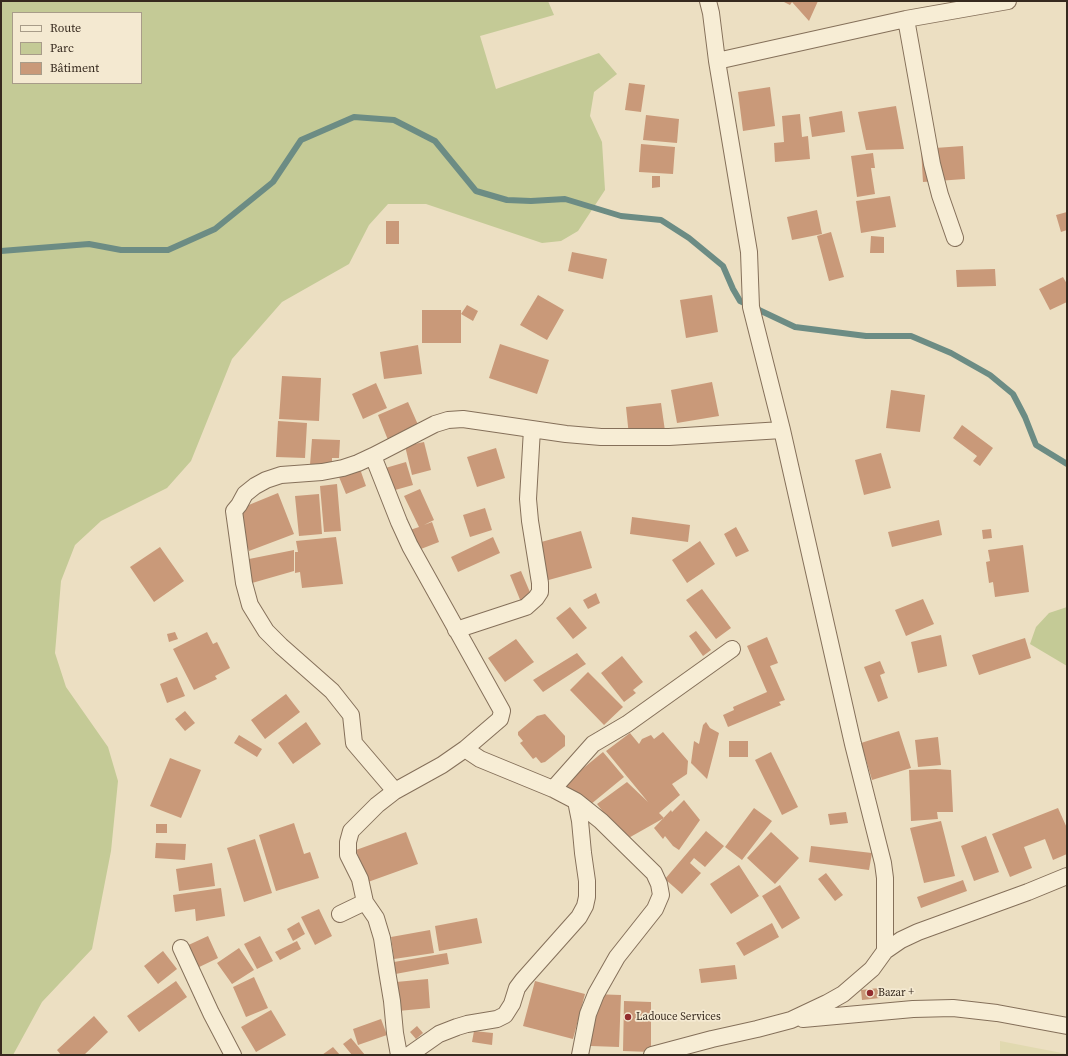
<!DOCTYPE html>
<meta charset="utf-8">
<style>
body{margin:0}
#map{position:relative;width:1068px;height:1056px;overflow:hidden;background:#ecdfc2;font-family:"Source Serif 4",serif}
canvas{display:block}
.frame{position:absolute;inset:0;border:2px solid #36291e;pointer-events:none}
.legend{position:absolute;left:12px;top:12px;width:130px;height:72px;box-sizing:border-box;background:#f4e9d1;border:1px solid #a89c89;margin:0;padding:5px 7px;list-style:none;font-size:12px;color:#36291e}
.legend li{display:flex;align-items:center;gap:8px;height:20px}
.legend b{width:20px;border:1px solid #a89c89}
</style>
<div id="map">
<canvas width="1068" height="1056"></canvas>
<div class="frame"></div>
<ul class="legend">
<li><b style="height:5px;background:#f7edd5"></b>Route</li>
<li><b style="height:11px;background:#c4ca96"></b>Parc</li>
<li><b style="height:11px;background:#c99979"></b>Bâtiment</li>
</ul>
</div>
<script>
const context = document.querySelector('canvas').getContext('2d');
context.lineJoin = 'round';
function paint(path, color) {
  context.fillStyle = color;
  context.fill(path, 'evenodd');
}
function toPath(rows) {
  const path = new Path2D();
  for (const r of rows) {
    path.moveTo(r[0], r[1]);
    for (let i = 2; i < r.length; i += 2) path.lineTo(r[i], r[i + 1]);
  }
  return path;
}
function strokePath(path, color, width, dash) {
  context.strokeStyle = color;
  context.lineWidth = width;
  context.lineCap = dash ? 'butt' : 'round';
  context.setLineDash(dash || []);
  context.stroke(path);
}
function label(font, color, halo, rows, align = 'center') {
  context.font = font + ' "Source Serif 4",serif';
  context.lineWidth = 3.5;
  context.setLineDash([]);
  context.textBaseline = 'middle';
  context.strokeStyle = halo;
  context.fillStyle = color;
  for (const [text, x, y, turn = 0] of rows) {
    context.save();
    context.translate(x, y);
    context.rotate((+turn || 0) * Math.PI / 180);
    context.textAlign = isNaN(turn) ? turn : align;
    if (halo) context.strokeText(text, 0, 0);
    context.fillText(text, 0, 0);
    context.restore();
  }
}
paint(toPath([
 [1000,1041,1067,1054,1067,1055,1000,1055]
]), '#e1d9b0');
paint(toPath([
 [1,1,548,1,554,15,480,36,496,89,599,53,617,74,594,92,590,116,602,142,605,190,578,231,561,241,542,243,426,204,388,204,369,225,349,264,282,302,232,359,191,461,167,488,101,521,75,545,61,581,55,653,66,687,108,747,118,781,111,851,92,949,42,1002,13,1055,1,1055],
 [13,13,141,13,141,83,13,83],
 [1067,607,1067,666,1030,644,1036,627,1049,613]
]), '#c4ca96');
strokePath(toPath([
 [1,251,89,244,121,250,168,250,215,229,273,182,301,140,354,117,394,120,435,141,476,191,507,200,531,201,565,199,621,216,661,220,689,238,723,266,733,289,740,301,795,327,866,336,911,336,951,353,990,375,1013,394,1025,417,1036,445,1067,464]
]), '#6c8c84', 6);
paint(toPath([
 [782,1,818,1,809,21,792,2,790,5],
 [629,83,645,85,641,112,625,110],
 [770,87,775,126,743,131,738,92],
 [896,106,904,149,866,150,858,112],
 [842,111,845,132,812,137,809,117],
 [800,114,802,137,808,136,810,159,775,162,774,143,784,142,782,116],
 [646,115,679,119,677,143,643,140],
 [641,144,675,147,673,174,639,172],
 [963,146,965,179,923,182,921,149],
 [873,153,875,168,871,168,875,194,857,197,851,156],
 [652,176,660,176,660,187,652,188],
 [890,196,896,227,861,233,856,201],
 [817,210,822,234,792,240,787,217],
 [1067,212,1067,230,1061,232,1056,215],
 [386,221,399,221,399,244,386,244],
 [831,232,844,277,829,281,817,236],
 [871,236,884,237,884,253,870,253],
 [572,252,607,259,603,279,568,271],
 [995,269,996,286,957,287,956,270],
 [1063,277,1067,284,1067,302,1050,310,1039,289],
 [538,295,564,310,547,340,520,325],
 [712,295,718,332,686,338,680,300],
 [467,305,478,311,473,321,461,314],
 [422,310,461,310,461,343,422,343],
 [500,344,549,360,537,394,489,378],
 [418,345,422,374,384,379,380,352],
 [282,376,321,378,319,421,279,419],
 [712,382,719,416,677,423,671,390],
 [376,383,387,408,363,419,352,394],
 [891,390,925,395,920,432,886,428],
 [408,402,419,427,388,440,378,415],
 [661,403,665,431,629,436,626,407],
 [278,421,307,423,305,458,276,457],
 [962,425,993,448,980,466,973,461,977,456,953,438],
 [312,439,340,440,339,458,332,458,332,466,310,465],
 [424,442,431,470,412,475,405,446],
 [496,448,505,478,477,487,467,457],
 [881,453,891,488,864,495,855,460],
 [406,462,413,485,388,492,382,469],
 [360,469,366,486,346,494,339,477],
 [337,484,341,531,324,532,320,486],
 [420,489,434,520,424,525,432,522,439,542,408,554,401,533,419,527,404,496],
 [278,493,294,534,249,551,234,511],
 [319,494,322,534,299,536,295,496],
 [485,508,492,530,470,537,463,515],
 [632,517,690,525,688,542,630,534],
 [939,520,942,535,892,547,888,532],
 [736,527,749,551,736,557,724,534],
 [991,529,992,538,983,539,982,530],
 [581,531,592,568,545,581,534,544],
 [336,537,343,584,302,588,300,572,295,573,295,552,298,552,296,541],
 [493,537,500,553,458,572,451,557],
 [700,541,715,564,687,583,672,560],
 [1023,545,1029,592,995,597,993,582,989,583,986,562,990,561,988,550],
 [160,547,184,581,154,602,130,567],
 [294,550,294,571,245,585,239,561],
 [521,571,532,597,521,602,510,575],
 [702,589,731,628,716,639,686,600],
 [596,593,600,603,588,609,583,600],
 [923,599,934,624,906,636,895,610],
 [570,607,587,628,573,639,556,618],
 [696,631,711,650,703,656,689,636],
 [175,632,178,639,169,642,167,634],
 [207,632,213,644,217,642,230,668,215,676,217,679,194,690,173,649],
 [941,635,947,666,918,673,911,642],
 [767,637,778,663,770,666,785,700,779,702,781,705,728,727,723,715,734,710,733,707,767,692,747,646],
 [1025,638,1031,658,979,675,972,655],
 [516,639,534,662,505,682,488,658],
 [577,653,586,664,543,692,533,680],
 [622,656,643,682,633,690,636,693,624,702,601,673],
 [880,661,885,673,880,675,888,698,878,702,864,667],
 [588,672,623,707,604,725,570,690],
 [177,677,185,696,167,703,160,684],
 [286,694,300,712,265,739,251,720],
 [185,711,195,723,185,731,175,719],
 [545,714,565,736,565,746,545,762,541,763,536,757,533,759,520,743,523,741,518,735,518,732,537,716],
 [306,722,321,744,293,764,278,743],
 [706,722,710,728,719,733,707,779,691,763,694,741,699,744,703,725],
 [899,731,911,768,872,780,861,743],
 [663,732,688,761,687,774,672,784,680,795,659,813,664,818,625,840,597,804,627,782,648,802,606,751,630,733,639,744,642,739,651,735,654,739],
 [239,735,262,749,257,757,234,743],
 [938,737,941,765,918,767,915,740],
 [729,741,748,741,748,757,729,757],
 [603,752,624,777,585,809,564,784],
 [771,752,798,807,782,815,755,760],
 [170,758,201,770,181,818,150,806],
 [936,769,951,770,953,812,937,812,938,819,911,821,909,770],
 [684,800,700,820,679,850,673,846,665,836,663,839,654,828,671,810,672,812],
 [754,808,772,821,742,860,725,847],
 [1058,808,1067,828,1067,854,1053,860,1045,839,1024,847,1032,868,1010,877,992,834],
 [846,812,848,823,830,825,828,814],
 [941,821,955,876,924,883,910,828],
 [294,823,304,854,310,852,319,878,276,891,259,835],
 [156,824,167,824,167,833,156,833],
 [706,831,724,846,705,867,694,858,690,863,701,873,682,894,665,879],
 [406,832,418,864,368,882,356,850],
 [771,832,799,858,775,884,747,858],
 [986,836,999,872,974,881,961,846],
 [255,839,272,893,244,902,227,848],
 [156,843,186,844,185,860,155,858],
 [811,846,872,853,869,870,809,862],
 [212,863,215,886,179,891,176,869],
 [739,865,759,896,731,914,710,884],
 [826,873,843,895,835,901,818,879],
 [963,880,967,891,921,908,917,897],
 [780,885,800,918,782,929,762,896],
 [221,888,225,916,196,921,195,909,175,912,173,895],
 [319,909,332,936,315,945,301,917],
 [477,918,482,943,439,951,435,926],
 [299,922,305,934,293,941,287,929],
 [772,923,779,937,744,956,736,943],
 [430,930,434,953,394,959,391,937],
 [208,936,218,958,193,970,182,948],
 [260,936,273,961,257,969,244,944],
 [297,941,301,949,280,960,275,952],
 [239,948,254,970,232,984,217,963],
 [163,951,177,969,158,984,144,966],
 [447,953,449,964,390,975,388,963],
 [735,965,737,979,701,983,699,969],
 [254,977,268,1008,246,1017,233,987],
 [428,979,430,1008,398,1011,396,982],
 [176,981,187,997,139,1032,127,1016],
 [535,981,585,994,573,1039,523,1026],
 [879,988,880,998,862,1000,861,990],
 [592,994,621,995,619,1047,591,1046],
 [624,1001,651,1002,651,1052,623,1051],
 [271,1010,286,1035,256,1052,241,1027],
 [94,1016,108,1032,84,1055,61,1055,57,1050],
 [381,1019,387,1035,358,1045,353,1029],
 [417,1026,423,1033,416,1039,410,1032],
 [474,1031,493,1033,492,1045,472,1042],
 [351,1038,365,1055,352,1055,343,1044],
 [333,1047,340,1055,322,1055]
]), '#c99979');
const minor = toPath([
 [708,1,711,13,717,61,749,252,751,307,782,430,853,744,883,863,885,878,885,951],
 [906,19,932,164,940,195,955,238],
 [717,61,906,19,1008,1],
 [373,456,399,522,410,546,502,711,500,719,465,749],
 [456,630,526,607,536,598,540,592,540,583,530,521,528,499,532,429],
 [553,789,593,744,627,724,732,649],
 [395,791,354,743,351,715,332,691,281,646,266,631,250,605,244,583,234,511,239,505,245,494,255,486,266,480,281,475,322,472,343,468,358,463,373,456,435,424,448,420,463,419,566,434,601,437,669,437,782,430],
 [576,801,601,821,654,873,659,884,661,895,655,909,617,957,596,994,588,1014,580,1055],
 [340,914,365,902],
 [181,948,211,1013,233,1055],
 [803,1019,913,1009,953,1008,997,1013,1067,1026],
 [399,1055,395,1033,392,1001,387,971,382,938,376,918,365,902,360,879,348,855,348,842,351,831,377,805,395,791,442,765,465,749,480,759,553,789,576,801,580,821,583,853,587,881,587,897,585,906,579,917,523,980,517,988,512,1004,505,1015,497,1019,467,1024,457,1027,439,1034,409,1055],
 [652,1055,712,1039,757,1029,791,1020,827,1003,843,994,872,969,885,951,901,940,918,932,1028,892,1067,876]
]);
strokePath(minor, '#85705a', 18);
strokePath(minor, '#f7edd5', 16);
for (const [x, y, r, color] of [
 [870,993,4,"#922c2e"],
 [628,1017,4,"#922c2e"]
]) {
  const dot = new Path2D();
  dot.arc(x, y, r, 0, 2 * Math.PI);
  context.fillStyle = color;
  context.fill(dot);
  strokePath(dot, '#f4e9d1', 1.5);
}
label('11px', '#36291e', '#f4e9d1', [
 ["Bazar +",878,993],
 ["Ladouce Services",636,1017]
], 'left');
</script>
